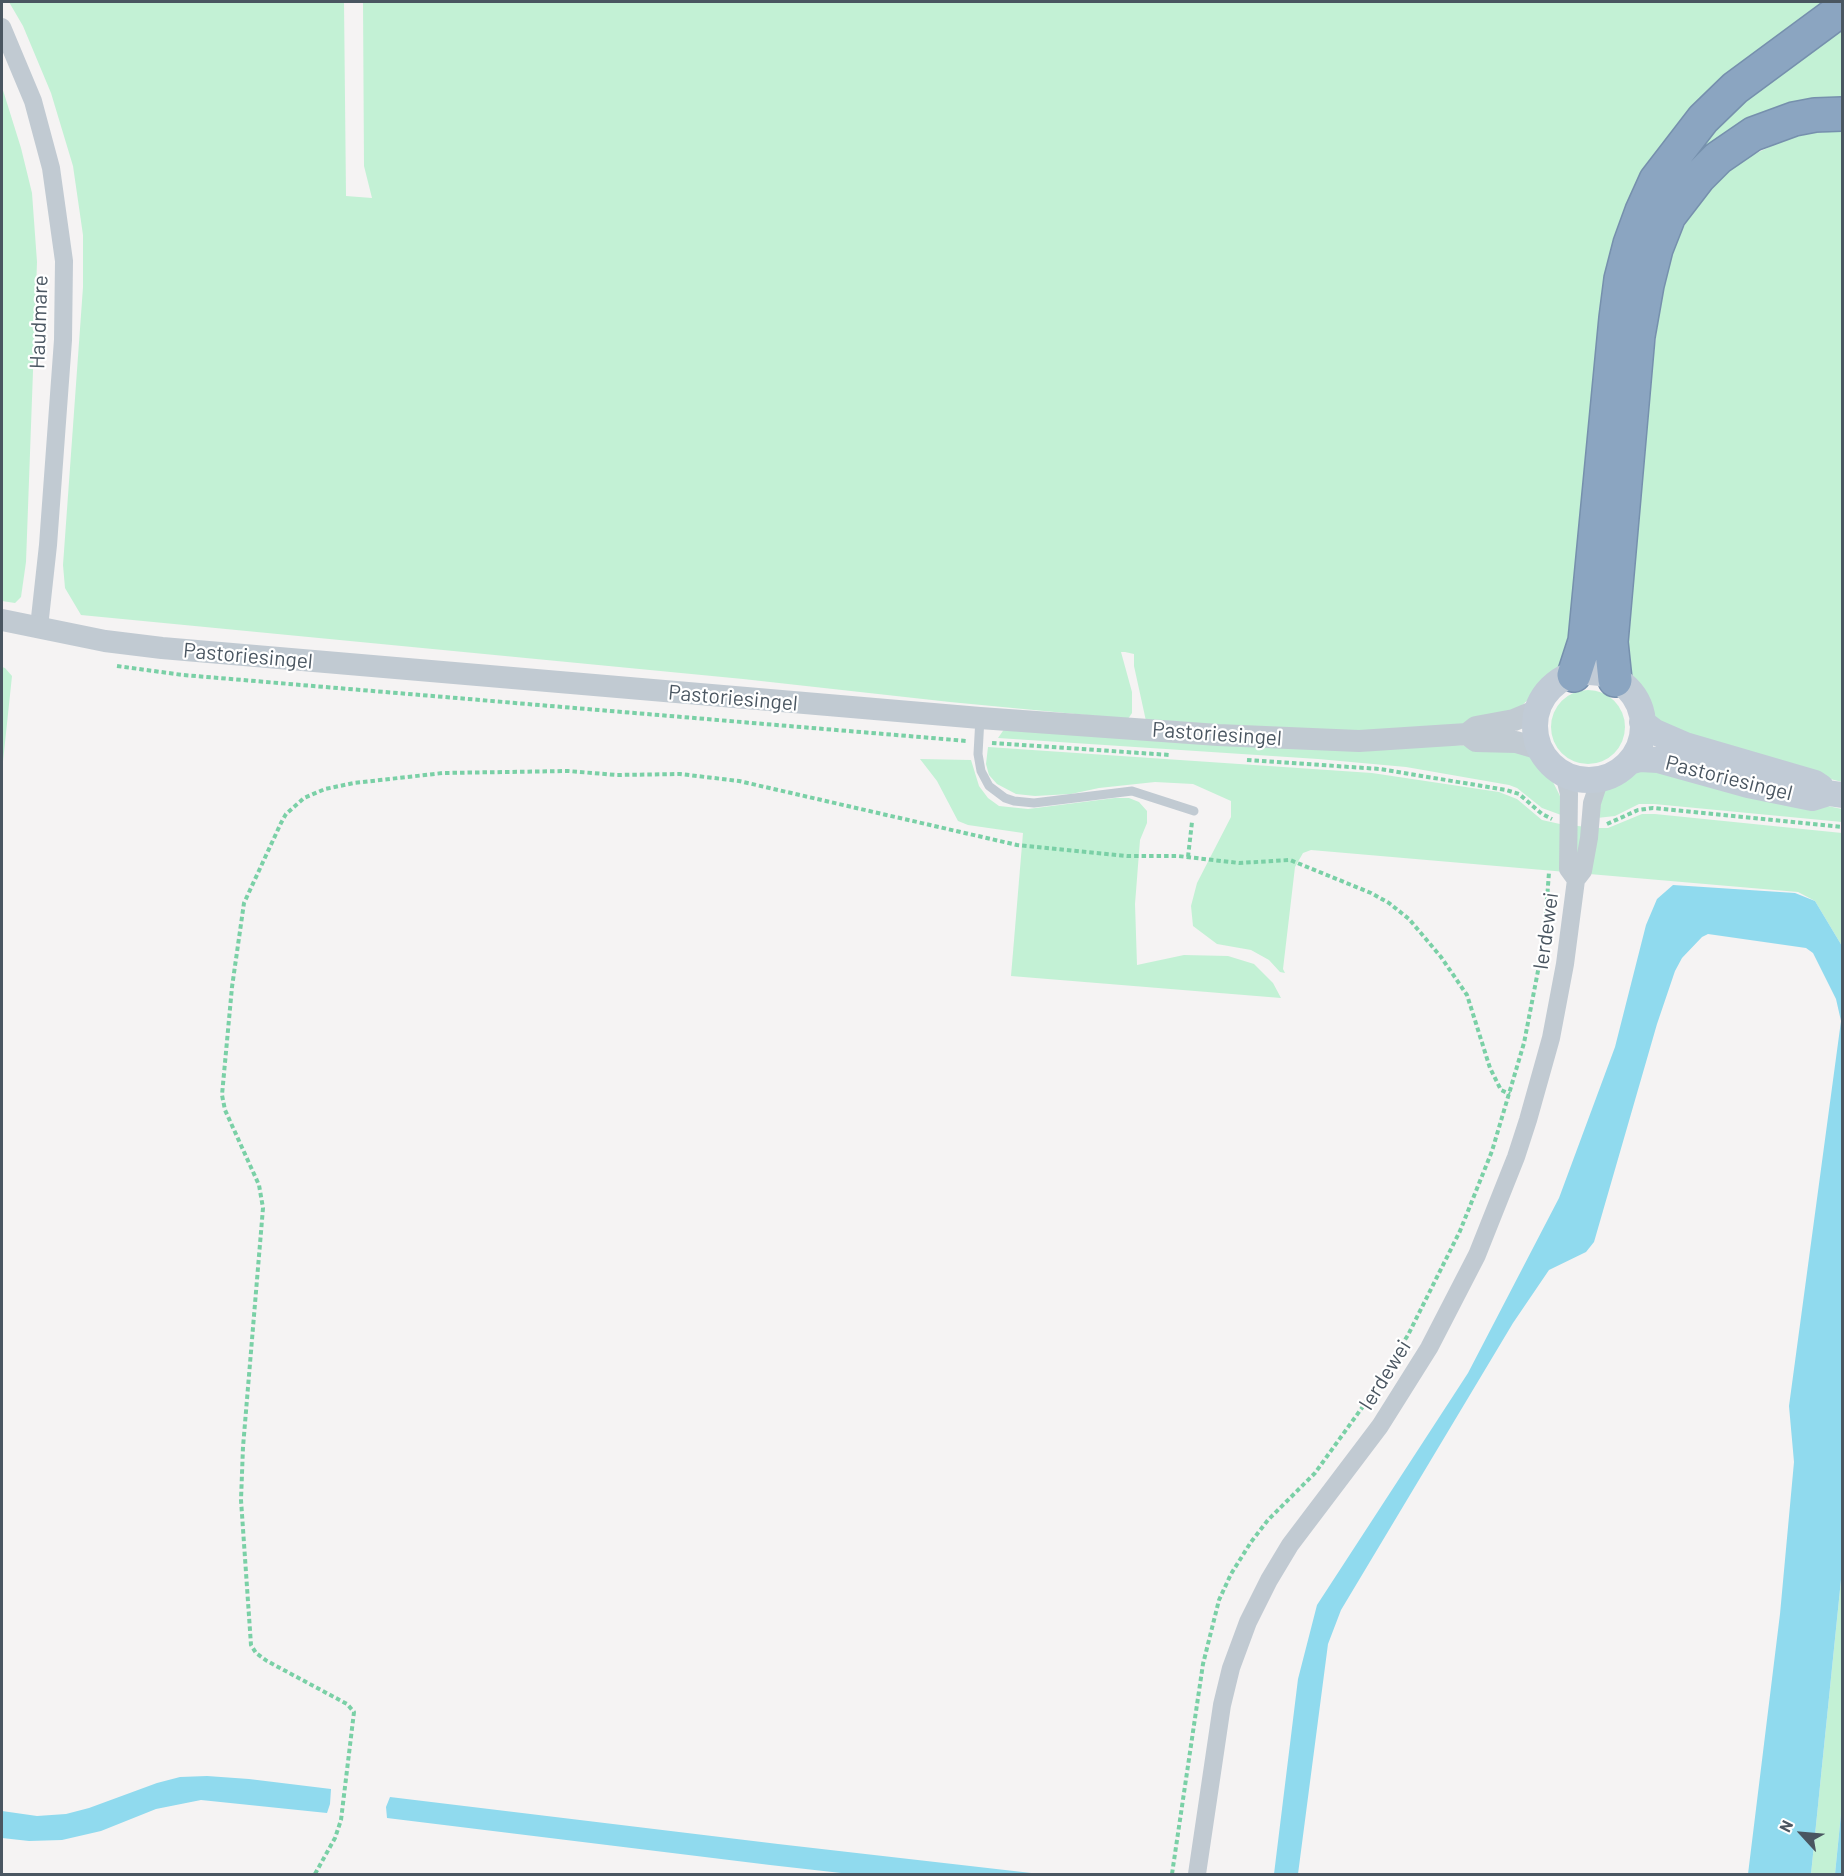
<!DOCTYPE html>
<style>
body{margin:0}
#map{position:relative;width:1844px;height:1876px;overflow:hidden;background:#f5f3f3;font-family:Barlow,sans-serif}
canvas{display:block}
.frame{position:absolute;inset:0;border:3px solid #4a5661;pointer-events:none}
.north{position:absolute;left:1772px;top:1804px;width:60px;height:60px;-webkit-text-stroke:4px #fff;paint-order:stroke;rotate:296deg;font-size:16px;font-weight:700;line-height:24px;text-align:center;color:#4a5661}
.north::after{content:'';display:block;margin:auto;width:21px;height:27px;background:#4a5661;clip-path:polygon(50% 0,100% 100%,50% 72%,0 100%)}
</style>
<div id="map">
<canvas width="1844" height="1876"></canvas>
<div class="frame"></div>
<div class="north">N</div>
</div>
<script>
const context = document.querySelector('canvas').getContext('2d');
context.lineJoin = 'round';
function paint(path, color) {
  context.fillStyle = color;
  context.fill(path, 'evenodd');
}
function toPath(rows) {
  const path = new Path2D();
  for (const r of rows) {
    if (r.length === 3) {
      path.moveTo(r[0] + r[2], r[1]);
      path.arc(r[0], r[1], r[2], 0, 2 * Math.PI);
      continue;
    }
    path.moveTo(r[0], r[1]);
    for (let i = 2; i < r.length; i += 2) path.lineTo(r[i], r[i + 1]);
  }
  return path;
}
function strokePath(path, color, width, dash) {
  context.strokeStyle = color;
  context.lineWidth = width;
  context.lineCap = dash ? 'butt' : 'round';
  context.setLineDash(dash || []);
  context.stroke(path);
}
function label(font, color, halo, rows, align = 'center') {
  context.font = font + ' Barlow,sans-serif';
  context.lineWidth = 4.5;
  context.setLineDash([]);
  context.textBaseline = 'middle';
  context.strokeStyle = halo;
  context.fillStyle = color;
  for (const [text, x, y, turn = 0] of rows) {
    context.save();
    context.translate(x, y);
    context.rotate((+turn || 0) * Math.PI / 180);
    context.textAlign = isNaN(turn) ? turn : align;
    if (halo) context.strokeText(text, 0, 0);
    context.fillText(text, 0, 0);
    context.restore();
  }
}
paint(toPath([
 [9,2,344,2,346,196,372,198,364,166,363,2,1825,2,1694,107,1669,135,1653,159,1580,624,1559,671,1517,710,1486,720,1435,729,1319,732,1146,721,1134,666,1134,654,1125,652,1121,652,1132,692,1132,713,1128,719,950,702,743,679,81,615,65,588,63,565,83,287,83,235,73,166,51,93,23,26],
 [1842,19,1842,107,1833,106,1652,211,1697,139],
 [2,87,21,148,32,193,37,262,26,562,21,597,15,603,2,601],
 [1842,131,1842,782,1729,753,1656,721,1639,691,1626,658,1652,367,1662,293,1670,260,1679,236,1692,211,1714,184,1740,161,1784,140,1811,133],
 [2,667,5,668,12,676,2,771],
 [1588,727,37],
 [1005,728,1506,747,1526,754,1538,763,1551,778,1561,798,1561,815,1542,808,1517,788,1509,785,1406,767,1318,759,998,738],
 [988,747,1372,773,1499,792,1517,799,1542,820,1560,824,1596,828,1608,828,1642,814,1655,814,1842,833,1842,946,1815,901,1798,892,1311,850,1303,853,1295,867,1283,969,1285,973,1280,972,1269,960,1251,950,1217,944,1193,926,1191,906,1197,883,1231,817,1231,801,1193,784,1155,782,1099,788,1071,794,1035,796,1016,794,997,784,989,775,986,764],
 [920,759,971,760,979,786,988,798,999,806,1028,809,1115,798,1129,798,1139,802,1147,811,1147,823,1140,840,1135,904,1137,965,1184,955,1228,956,1254,964,1273,983,1281,998,1011,976,1023,833,968,825,958,821,937,781],
 [1647,768,1842,809,1842,822,1654,804,1639,804,1615,816,1597,818,1603,794,1607,788,1631,773],
 [1842,1570,1842,1804,1835,1874,1811,1874]
]), '#c3f1d5');
paint(toPath([
 [1673,885,1795,893,1815,901,1842,946,1842,1570,1811,1874,1748,1874,1780,1614,1794,1462,1789,1406,1841,1021,1836,999,1813,953,1806,948,1708,934,1702,937,1682,958,1675,971,1657,1024,1594,1242,1586,1252,1549,1270,1513,1323,1341,1610,1328,1644,1298,1874,1274,1874,1298,1679,1317,1605,1468,1373,1559,1198,1615,1047,1646,925,1657,899],
 [207,1776,249,1779,331,1789,330,1804,327,1813,201,1800,156,1809,101,1831,62,1840,29,1841,2,1838,2,1811,37,1816,66,1814,89,1808,157,1783,180,1777],
 [390,1797,778,1844,1040,1874,850,1874,770,1865,387,1818,386,1807],
 [1842,1804,1842,1874,1835,1874]
]), '#90daee');
const motorway = toPath([
 [1574,675,1585,641,1616,318,1621,279,1630,244,1642,211,1656,180,1703,119,1735,88,1842,9],
 [1615,680,1611,642,1638,336,1647,285,1656,249,1669,216,1699,177,1718,158,1753,134,1794,119,1815,115,1842,114]
]);
strokePath(motorway, '#7690ad', 36);
strokePath(toPath([
 [117,666,183,675,967,741],
 [992,743,1170,755],
 [1247,760,1380,769,1506,790,1519,794,1542,814,1552,819],
 [1607,824,1638,810,1653,808,1842,827],
 [1188,857,1192,822],
 [315,1874,335,1838,341,1820,354,1712,347,1704,267,1661,256,1653,251,1645,241,1500,243,1447,263,1208,259,1185,225,1110,222,1095,232,987,244,903,281,823,286,814,304,798,325,789,354,783,443,773,568,771,616,775,680,774,739,781,1017,845,1127,856,1178,856,1239,863,1290,860,1371,893,1389,903,1409,919,1441,957,1467,995,1490,1068,1501,1090,1510,1094],
 [1172,1874,1203,1664,1219,1600,1231,1574,1251,1542,1268,1520,1315,1473,1364,1405,1408,1335,1460,1231,1492,1151,1524,1043,1544,940,1549,872]
]), '#7ad0a6', 4, [4.5, 3]);
strokePath(toPath([
 [980,718,978,754,981,771,989,786,1005,798,1014,801,1034,803,1132,791,1194,811]
]), '#c1cad2', 9);
strokePath(toPath([
 [2,27,33,101,51,168,64,261,63,340,48,545,39,627],
 [1564,774,1569,794,1568,869,1576,880],
 [1197,1874,1222,1705,1231,1668,1248,1622,1269,1580,1290,1545,1380,1426,1429,1348,1477,1255,1516,1157,1528,1120,1551,1038,1565,964,1576,880,1583,871,1589,838,1592,803,1600,779]
]), '#c1cad2', 18);
strokePath(toPath([
 [2,620,105,641,162,648,980,718,1218,735,1359,741,1467,734,1476,727,1514,720,1538,710],
 [1467,734,1476,741,1516,742,1540,749]
]), '#c1cad2', 22);
strokePath(toPath([
 [1589,726,54],
 [1642,722,1655,732,1685,745,1815,783,1821,787],
 [1629,762,1640,759,1658,760,1748,785,1812,798,1828,793,1842,795]
]), '#c1cbd6', 26);
strokePath(motorway, '#8ba5c1', 33);
label('21px', '#4a5661', '#fff', [
 ["Haudmare",39,322,-88],
 ["Pastoriesingel",248,656,5],
 ["Pastoriesingel",733,698,5],
 ["Pastoriesingel",1217,734,4],
 ["Pastoriesingel",1729,778,14],
 ["Ierdewei",1546,931,-82],
 ["Ierdewei",1385,1375,-58]
]);
</script>
